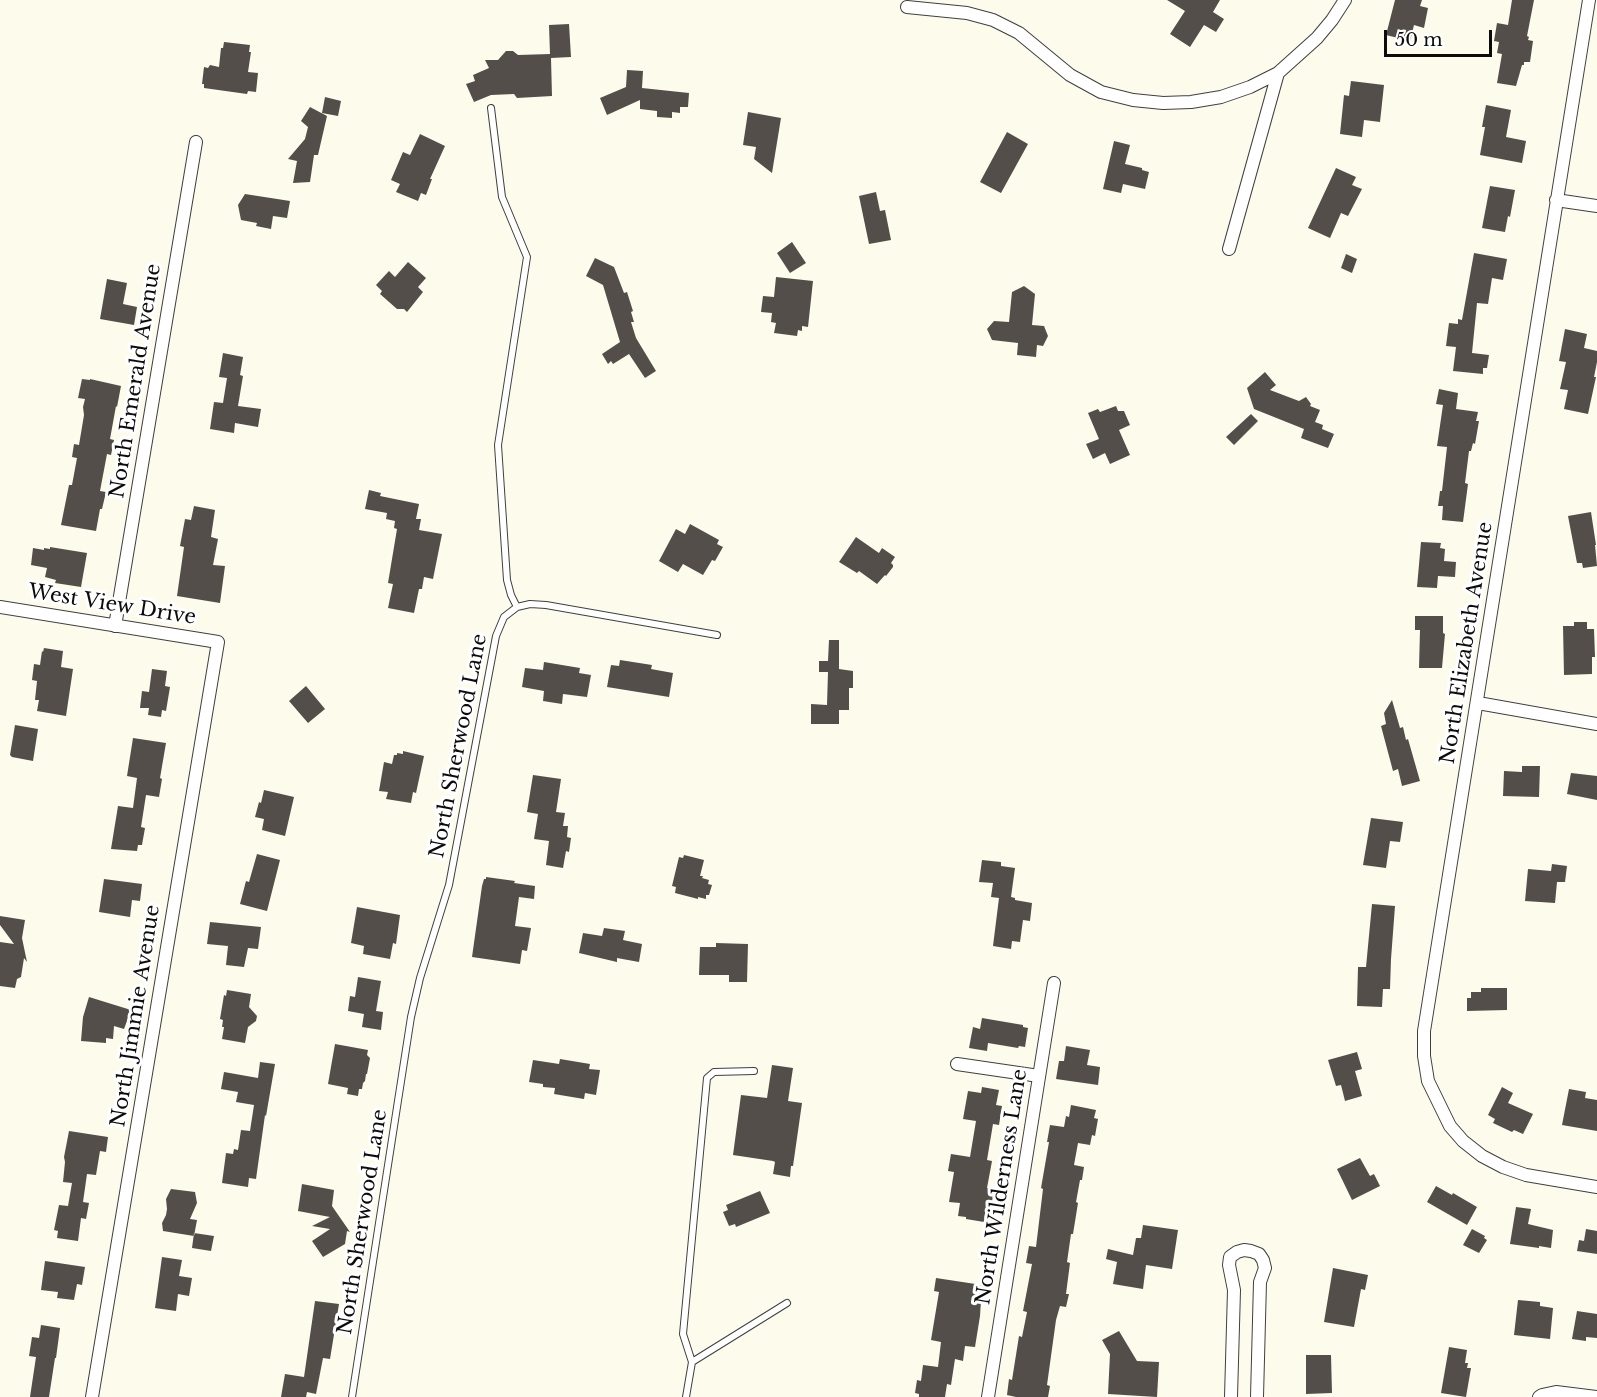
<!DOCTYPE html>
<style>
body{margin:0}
#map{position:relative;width:1597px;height:1397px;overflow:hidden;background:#fdfcec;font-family:"Libre Baskerville",serif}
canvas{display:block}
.scale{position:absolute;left:1384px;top:30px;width:108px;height:27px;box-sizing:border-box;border:3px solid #0c0c0c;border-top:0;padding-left:8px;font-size:18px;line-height:21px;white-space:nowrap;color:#0c0c0c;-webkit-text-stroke:4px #fff;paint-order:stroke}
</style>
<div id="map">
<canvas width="1597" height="1397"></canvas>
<div class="scale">50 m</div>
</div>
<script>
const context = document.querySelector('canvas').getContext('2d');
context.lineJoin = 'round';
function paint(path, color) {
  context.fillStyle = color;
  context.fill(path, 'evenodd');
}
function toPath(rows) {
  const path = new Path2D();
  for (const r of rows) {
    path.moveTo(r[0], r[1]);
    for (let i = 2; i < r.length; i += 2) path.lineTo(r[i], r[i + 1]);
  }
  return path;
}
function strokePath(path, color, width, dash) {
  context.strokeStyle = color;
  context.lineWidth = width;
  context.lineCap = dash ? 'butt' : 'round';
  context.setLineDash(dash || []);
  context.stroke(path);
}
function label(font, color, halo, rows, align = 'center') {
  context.font = font + ' "Libre Baskerville",serif';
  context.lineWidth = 6;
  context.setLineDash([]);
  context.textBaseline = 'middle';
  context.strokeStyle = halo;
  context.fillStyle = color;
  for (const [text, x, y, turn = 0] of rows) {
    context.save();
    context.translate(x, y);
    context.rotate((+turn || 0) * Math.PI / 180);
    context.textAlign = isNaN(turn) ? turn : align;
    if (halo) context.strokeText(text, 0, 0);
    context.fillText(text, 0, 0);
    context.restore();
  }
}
paint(toPath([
 [1167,0,1220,0,1213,12,1224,19,1216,32,1204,25,1190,47,1170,34,1185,11],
 [1395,0,1422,0,1420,6,1428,8,1424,28,1414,25,1410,41,1386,35],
 [1512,0,1534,0,1527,36,1529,37,1528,40,1533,41,1530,62,1524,62,1524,65,1522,65,1516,86,1497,83,1502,54,1497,53,1499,42,1494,41,1497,23,1508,25],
 [569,24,571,57,551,58,552,96,517,98,514,94,491,95,474,102,466,84,475,81,473,75,489,68,485,60,498,60,506,51,513,51,518,55,550,54,549,25],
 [224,42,250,45,249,52,251,52,248,72,258,73,256,92,248,91,247,94,204,88,204,84,202,84,204,67,208,68,210,65,219,67,221,48,223,48],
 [627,70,643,71,642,88,689,93,688,107,680,107,680,113,672,112,672,118,657,117,657,111,640,109,640,100,607,115,600,98,626,87],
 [1351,81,1384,85,1380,122,1364,120,1362,137,1340,134,1344,95,1349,96],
 [325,97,341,101,338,116,322,113],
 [1486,105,1511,110,1506,137,1526,141,1522,163,1480,155,1485,127,1482,127],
 [310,107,327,116,318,155,314,155,310,182,293,183,297,161,288,159,305,139,308,127,301,121],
 [748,112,781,118,772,173,754,159,756,147,743,145],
 [1007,132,1028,144,1001,193,980,182],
 [420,134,445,146,430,179,432,179,426,195,421,193,418,201,396,192,400,184,391,180,403,152,410,155],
 [1114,141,1130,145,1125,164,1142,168,1142,170,1149,172,1145,189,1123,184,1121,193,1103,189],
 [1336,168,1356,177,1352,185,1362,189,1348,216,1341,213,1330,238,1308,228],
 [1490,186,1515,190,1510,217,1508,216,1505,232,1482,228],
 [876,192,880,211,885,210,891,240,869,244,859,196],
 [245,194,290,201,287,218,273,216,271,229,256,226,257,223,241,220,238,205],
 [792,242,806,263,790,273,777,253],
 [1474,253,1507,259,1503,280,1492,278,1488,304,1477,303,1472,353,1489,355,1487,368,1483,368,1483,374,1453,371,1456,347,1446,346,1449,323,1458,324,1458,319,1462,320],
 [1346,254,1357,259,1352,273,1341,268],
 [595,258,614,267,624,293,627,292,633,311,631,312,634,322,631,322,636,338,656,371,645,378,629,354,613,364,611,361,608,364,602,354,620,342,603,285,586,276],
 [408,262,426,278,418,287,423,292,407,312,404,309,397,309,380,294,382,291,376,285,389,271,395,277],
 [776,277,813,281,808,327,802,326,802,331,798,330,797,336,774,333,776,323,771,322,772,313,761,312,763,296,774,297],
 [107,279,127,283,123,304,137,307,134,325,100,319],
 [1024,286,1035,294,1032,325,1044,326,1048,336,1043,346,1037,345,1036,357,1017,355,1018,343,992,340,987,329,994,321,1009,322,1012,292],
 [1565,329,1587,334,1584,348,1597,351,1597,362,1594,377,1596,377,1588,414,1564,409,1568,390,1560,389,1566,362,1559,361],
 [223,353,243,357,240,375,243,376,238,406,261,409,258,427,235,423,234,433,210,429,214,402,223,403,227,378,219,377],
 [1265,372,1276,385,1270,390,1299,401,1306,397,1311,404,1310,406,1320,410,1315,422,1323,425,1322,429,1334,434,1328,448,1301,438,1304,429,1254,409,1247,388],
 [82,379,90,380,90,379,121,386,117,407,116,406,110,439,114,440,111,455,107,454,100,491,106,492,102,509,100,509,96,531,61,525,69,485,72,485,77,458,72,457,74,444,79,445,84,415,83,407,85,399,78,398],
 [1439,389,1458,393,1456,409,1478,412,1476,421,1479,421,1475,444,1473,443,1471,451,1469,451,1465,483,1468,484,1463,522,1442,520,1443,506,1438,506,1440,491,1442,491,1447,447,1437,446,1443,405,1436,404],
 [1116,406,1118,411,1124,411,1130,425,1119,430,1130,455,1110,464,1105,453,1093,459,1086,444,1099,439,1088,413,1098,409,1100,412],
 [1251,414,1258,421,1234,445,1226,437],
 [369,490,381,493,380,496,419,504,416,519,421,519,419,530,442,534,433,579,424,577,422,589,419,589,414,613,388,608,393,584,388,583,397,529,394,528,395,521,386,519,387,513,365,509],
 [194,506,215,510,211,537,218,539,213,565,225,566,220,603,177,596,184,547,180,546,185,519,191,520],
 [1591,512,1596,545,1595,545,1597,566,1583,568,1582,563,1577,563,1568,516],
 [690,524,719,540,717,544,723,547,715,561,712,560,703,575,683,564,678,572,659,561,676,529,685,534],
 [856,537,879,553,882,548,895,557,891,563,893,565,893,567,886,576,885,575,877,584,859,571,857,573,839,562],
 [1421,542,1441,543,1440,548,1445,549,1444,561,1456,562,1455,577,1438,576,1437,588,1417,587],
 [50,547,87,553,81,587,55,583,56,580,45,577,47,568,31,565,33,548,44,550,44,548,50,549],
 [1415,616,1443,616,1443,633,1445,634,1442,668,1419,668,1420,630,1415,630],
 [1574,622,1587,622,1587,629,1594,629,1595,657,1592,657,1592,674,1564,675,1563,626,1574,626],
 [829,640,839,640,839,669,853,671,853,688,849,688,849,710,839,710,839,724,811,724,811,704,827,705,828,672,819,672,819,661,828,661],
 [44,648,63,651,61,667,73,669,66,716,37,711,39,700,35,700,37,681,32,680,34,664,40,665,42,651,43,652],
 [620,660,652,665,651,669,673,673,669,697,607,687,611,665,619,666],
 [544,662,580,668,579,673,591,675,587,697,563,694,562,704,543,701,544,691,522,687,525,668,543,670],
 [152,669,167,671,165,686,170,687,166,711,162,710,161,717,148,715,149,708,140,708,142,691,149,692],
 [306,686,325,709,308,723,289,701],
 [1392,700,1400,728,1403,727,1406,740,1408,739,1420,781,1402,786,1398,769,1393,771,1381,726,1386,724,1384,713],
 [15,725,38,729,33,761,12,757,10,755],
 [133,738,166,743,160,778,162,779,159,797,146,795,141,827,145,828,142,845,138,845,137,851,111,849,118,806,133,808,137,778,127,776],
 [403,751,424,756,416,793,413,792,411,803,386,799,388,792,379,791,384,762,392,764,394,755,397,755,397,753,403,754],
 [1522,766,1540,766,1539,797,1503,796,1504,771,1522,772],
 [1571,773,1597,776,1597,800,1567,794],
 [533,775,561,779,556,812,565,813,563,826,568,826,567,837,571,838,569,852,566,851,563,868,546,865,549,841,534,839,538,814,527,812],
 [264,790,294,797,285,836,262,830,264,819,255,817,259,802,261,803],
 [1371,818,1403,822,1400,842,1390,841,1386,868,1363,865],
 [257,854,280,860,267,911,240,904,246,881,249,882],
 [684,855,704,860,700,876,703,876,702,878,709,880,708,884,712,885,709,895,706,895,706,899,698,897,698,899,675,893,676,887,672,886,679,857,683,858],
 [982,860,1001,862,1001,866,1015,868,1011,897,1015,898,1015,900,1032,903,1030,921,1023,920,1020,942,1012,941,1011,949,993,946,999,898,991,897,993,883,979,882],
 [1552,864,1567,866,1565,882,1557,882,1555,903,1525,901,1528,869,1551,871],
 [486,877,515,881,514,883,535,886,534,899,519,897,515,926,531,928,527,951,522,950,520,964,472,957,482,886,484,879,486,879],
 [104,879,142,884,140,901,132,900,130,917,99,912],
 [1372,904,1395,906,1391,959,1390,989,1383,989,1382,1007,1357,1006,1358,967,1366,967],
 [357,907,400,915,396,944,393,943,390,959,363,954,364,946,351,943],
 [0,916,25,920,22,938,27,962,24,958,21,977,17,979,15,988,0,986,0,942,14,944,0,925],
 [210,922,261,927,258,949,248,948,244,967,226,965,228,946,207,944],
 [604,928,625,931,623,940,642,944,639,962,617,958,617,962,579,953,583,933,602,936],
 [716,943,748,944,747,982,729,982,729,975,699,975,700,947,716,947],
 [358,977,381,981,376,1011,383,1012,381,1030,362,1027,364,1014,348,1011,350,996,355,997],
 [1481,988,1507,988,1507,1010,1467,1011,1467,998,1471,998,1471,992,1481,992],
 [227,990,251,994,249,1007,257,1016,256,1021,248,1027,245,1043,222,1039,224,1027,222,1027,223,1020,220,1019,224,995,226,996],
 [89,997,131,1010,124,1029,114,1026,113,1039,106,1038,106,1043,81,1041,83,1017],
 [982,1018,1023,1025,1023,1027,1028,1028,1025,1047,1019,1046,1018,1048,988,1043,987,1051,969,1048,973,1027,980,1029],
 [335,1044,368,1050,367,1055,370,1058,367,1074,366,1074,365,1081,363,1083,362,1089,359,1089,358,1096,347,1094,348,1088,328,1084],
 [1066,1046,1090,1050,1087,1065,1100,1067,1098,1085,1056,1079,1059,1061,1064,1061],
 [1357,1052,1362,1069,1355,1071,1362,1096,1345,1101,1341,1085,1336,1086,1328,1060],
 [560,1059,590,1064,589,1069,600,1070,596,1095,585,1093,584,1099,554,1094,555,1088,543,1087,543,1084,529,1082,533,1060,559,1064],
 [260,1062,275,1064,266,1116,265,1115,256,1179,249,1178,248,1187,222,1183,226,1153,233,1154,234,1149,238,1150,241,1130,250,1131,254,1105,236,1102,238,1092,221,1089,224,1072,258,1078],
 [772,1065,793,1068,788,1101,802,1103,793,1166,791,1166,790,1177,773,1174,775,1162,773,1161,733,1155,741,1095,767,1098],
 [982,1087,999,1090,996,1105,1002,1106,999,1125,993,1124,987,1160,992,1161,987,1188,994,1189,991,1208,986,1207,984,1222,966,1219,966,1217,958,1216,960,1203,949,1202,954,1172,948,1171,951,1154,970,1157,976,1121,963,1119,968,1091,981,1093],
 [1502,1087,1513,1093,1508,1103,1533,1114,1523,1134,1514,1130,1512,1132,1493,1123,1495,1119,1488,1115],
 [1569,1089,1586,1092,1585,1098,1597,1100,1597,1131,1562,1125],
 [1071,1105,1096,1110,1094,1118,1098,1119,1095,1136,1092,1135,1090,1145,1078,1143,1074,1165,1084,1167,1082,1180,1080,1180,1076,1202,1078,1203,1073,1234,1071,1234,1067,1262,1070,1263,1066,1294,1069,1294,1066,1307,1060,1306,1056,1320,1047,1385,1050,1386,1048,1397,1016,1397,1007,1395,1009,1379,1012,1380,1019,1336,1022,1337,1027,1312,1023,1311,1032,1264,1026,1263,1029,1246,1036,1247,1043,1189,1041,1188,1049,1142,1047,1142,1050,1125,1064,1127,1066,1116,1069,1117],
 [69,1131,108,1137,106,1152,100,1151,96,1175,87,1174,83,1202,89,1203,86,1219,81,1218,78,1241,57,1238,58,1231,54,1230,59,1205,68,1206,72,1183,63,1182,65,1162,64,1157],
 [1360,1158,1370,1176,1374,1174,1380,1186,1352,1200,1337,1169],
 [302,1184,334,1190,332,1206,350,1232,347,1231,345,1244,323,1257,312,1241,330,1229,312,1226,330,1217,298,1211],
 [1436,1186,1452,1195,1453,1193,1477,1207,1467,1225,1427,1202],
 [171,1189,195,1192,197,1203,190,1219,197,1220,194,1236,163,1231,162,1223,166,1215,167,1209,166,1199],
 [760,1191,770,1213,736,1227,735,1224,729,1226,723,1212,728,1210,726,1205],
 [1516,1207,1531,1209,1528,1224,1553,1230,1551,1248,1539,1246,1539,1248,1510,1244],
 [1143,1225,1178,1230,1172,1269,1146,1265,1143,1289,1113,1284,1117,1262,1106,1259,1108,1249,1133,1255,1136,1238,1141,1238],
 [1472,1229,1485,1236,1484,1238,1487,1240,1479,1253,1463,1245],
 [1586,1229,1597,1231,1597,1254,1577,1251,1579,1240,1584,1241],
 [194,1233,214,1236,211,1251,192,1248],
 [162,1257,182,1260,179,1276,192,1278,189,1296,178,1294,176,1311,155,1308],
 [45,1261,85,1267,82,1285,77,1284,74,1300,57,1298,58,1292,41,1290],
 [1333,1268,1368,1275,1365,1290,1361,1289,1354,1327,1324,1322],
 [936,1278,982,1285,980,1316,975,1347,965,1346,963,1361,955,1359,951,1385,947,1384,945,1397,919,1397,919,1394,915,1393,917,1380,921,1381,923,1365,938,1367,941,1342,931,1340,939,1292,934,1291],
 [1518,1300,1540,1302,1540,1306,1553,1308,1550,1339,1514,1335],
 [315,1301,339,1304,330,1359,323,1358,316,1394,307,1392,306,1397,281,1397,285,1374,304,1377],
 [1577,1311,1597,1314,1597,1338,1586,1337,1586,1341,1572,1339],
 [41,1325,60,1328,56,1358,55,1358,49,1397,30,1397,36,1357,29,1356,32,1337,39,1338],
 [1119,1331,1137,1361,1159,1362,1157,1397,1108,1394,1110,1354,1102,1340],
 [1449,1347,1467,1350,1465,1363,1468,1363,1467,1368,1471,1368,1466,1397,1441,1393],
 [1306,1355,1331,1355,1332,1393,1306,1394]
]), '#534e49');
const lane = toPath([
 [517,607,530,604,546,605,717,635],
 [692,1362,787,1303],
 [352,1397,411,1017,420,978,449,885,496,636,504,617,517,607,511,595,507,580,498,445,527,257,502,197,491,108],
 [686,1397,692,1362,683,1334,707,1078,714,1072,754,1071]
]);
const street = toPath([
 [1589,0,1424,1031,1424,1056,1428,1081,1450,1126,1463,1141,1482,1156,1503,1167,1526,1175,1597,1187],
 [907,7,967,13,993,20,1019,33,1070,75,1101,92,1133,100,1163,103,1191,102,1221,97,1250,87,1278,73,1317,38,1332,20,1345,0],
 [1556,200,1597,206],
 [1229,249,1278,73],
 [0,607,218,642,92,1397],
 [115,626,196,142],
 [1478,703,1597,724],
 [957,1064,1039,1076],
 [988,1397,1054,983],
 [1231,1397,1234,1290,1229,1265,1230,1257,1237,1252,1244,1250,1251,1251,1259,1254,1263,1260,1265,1268,1260,1282,1257,1397],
 [1539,1397,1542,1395,1556,1392,1597,1397]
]);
strokePath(lane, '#3f3f3f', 8);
strokePath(street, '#3f3f3f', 14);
strokePath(lane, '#fff', 6);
strokePath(street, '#fff', 12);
label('20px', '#0c0c0c', '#fff', [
 ["North Emerald Avenue",136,381,-81],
 ["West View Drive",112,605,9],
 ["North Elizabeth Avenue",1467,643,-81],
 ["North Sherwood Lane",459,746,-79],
 ["North Jimmie Avenue",136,1016,-81],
 ["North Wilderness Lane",1002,1187,-81],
 ["North Sherwood Lane",363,1222,-81]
]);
</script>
